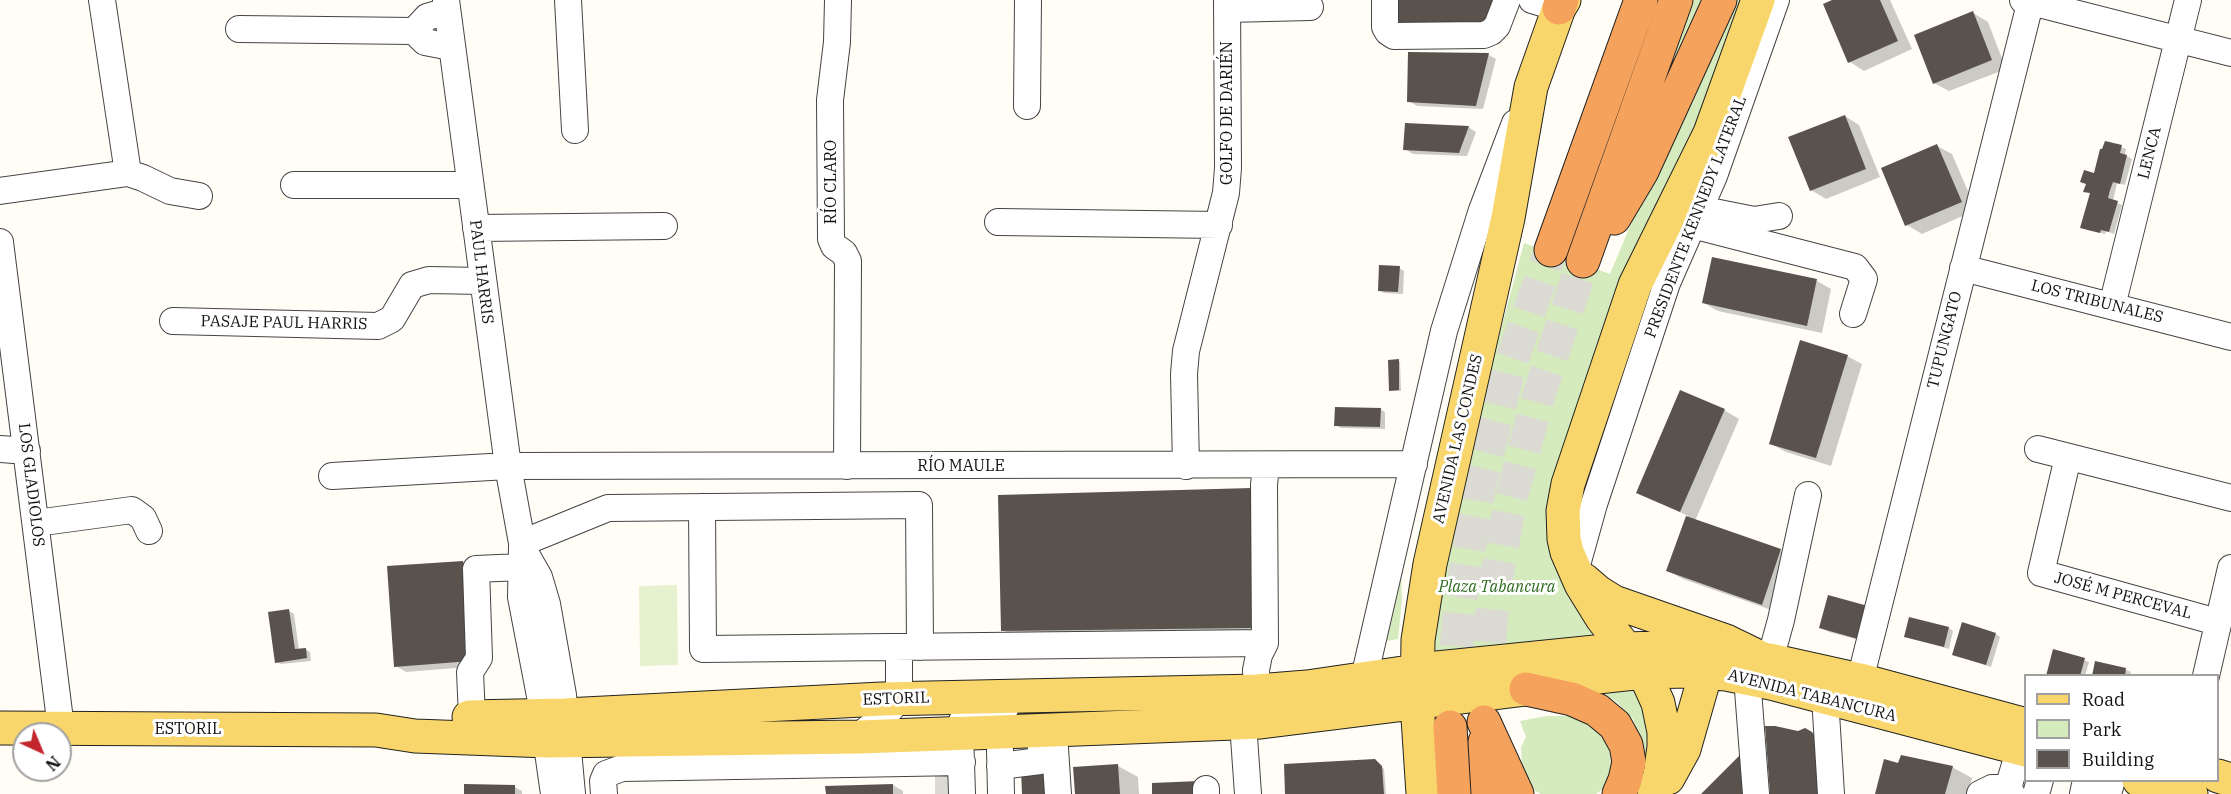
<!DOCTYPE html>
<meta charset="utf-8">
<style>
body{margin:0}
#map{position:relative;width:2231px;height:794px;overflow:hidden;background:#fffdf5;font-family:"IBM Plex Serif",serif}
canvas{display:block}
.legend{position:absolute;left:2024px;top:674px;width:195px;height:108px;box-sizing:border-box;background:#fff;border:2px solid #a0a0a0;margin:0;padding:8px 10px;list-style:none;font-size:18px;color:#111}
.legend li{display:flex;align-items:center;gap:12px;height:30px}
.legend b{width:30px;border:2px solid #a0a0a0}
.north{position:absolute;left:12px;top:722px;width:60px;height:60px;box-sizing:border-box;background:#fff;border:2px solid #a0a0a0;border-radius:50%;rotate:136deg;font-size:16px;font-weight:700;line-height:24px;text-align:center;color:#111}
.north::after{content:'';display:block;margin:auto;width:21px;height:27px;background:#c4262e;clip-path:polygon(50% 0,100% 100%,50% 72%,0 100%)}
</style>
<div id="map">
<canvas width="2231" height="794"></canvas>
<ul class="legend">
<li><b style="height:8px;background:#f9d66b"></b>Road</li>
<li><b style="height:16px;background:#d5ebbd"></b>Park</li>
<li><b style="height:16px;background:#5a524d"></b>Building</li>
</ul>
<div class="north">N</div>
</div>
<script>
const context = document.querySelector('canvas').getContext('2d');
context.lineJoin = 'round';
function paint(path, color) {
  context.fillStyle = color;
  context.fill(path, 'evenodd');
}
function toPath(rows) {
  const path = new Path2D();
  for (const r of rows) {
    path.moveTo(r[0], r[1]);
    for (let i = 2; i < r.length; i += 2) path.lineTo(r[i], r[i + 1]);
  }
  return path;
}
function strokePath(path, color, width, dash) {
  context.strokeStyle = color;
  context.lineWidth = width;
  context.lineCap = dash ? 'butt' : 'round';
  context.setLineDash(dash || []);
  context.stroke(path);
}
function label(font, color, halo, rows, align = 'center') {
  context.font = font + ' "IBM Plex Serif",serif';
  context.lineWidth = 6;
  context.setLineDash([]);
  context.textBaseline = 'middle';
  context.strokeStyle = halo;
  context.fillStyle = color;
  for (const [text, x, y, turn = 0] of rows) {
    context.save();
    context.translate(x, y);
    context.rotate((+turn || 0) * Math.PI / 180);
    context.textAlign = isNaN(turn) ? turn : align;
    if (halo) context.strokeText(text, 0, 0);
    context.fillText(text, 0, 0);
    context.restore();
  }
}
paint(toPath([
 [1690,0,1706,0,1669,74,1669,71],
 [1733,0,1742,0,1703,116,1676,175,1634,248,1619,284,1551,540,1559,575,1584,618,1603,641,1428,656,1436,572,1524,243,1610,274,1638,207],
 [1401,566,1402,600,1398,639,1382,642],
 [1637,681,1652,737,1645,765,1640,740,1633,719,1617,702,1593,688],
 [1546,716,1570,716,1588,722,1602,734,1609,750,1612,770,1603,789,1596,794,1541,794,1534,790,1522,769,1521,747,1526,737,1520,721]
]), '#d5ebbd');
paint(toPath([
 [677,585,678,665,640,666,639,586]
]), '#e6f2cf');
paint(toPath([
 [1836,0,1890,0,1912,49,1864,71,1850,62],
 [1973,13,1988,22,2006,69,1949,91,1934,83],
 [1489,55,1496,59,1483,109,1417,106,1409,101],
 [1845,116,1859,125,1880,177,1826,199,1811,190],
 [1468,127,1476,132,1467,156,1413,154,1405,149],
 [1937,146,1952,154,1976,210,1922,234,1907,225],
 [2121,147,2126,149,2125,155,2132,159,2125,185,2117,183,2113,201,2122,205,2114,234,2106,231,2105,234,2087,230,2082,227,2091,194,2085,191,2095,175],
 [1399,268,1404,271,1403,294,1384,293,1379,290],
 [1817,281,1831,289,1822,333,1718,311,1704,303],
 [1847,356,1862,364,1831,466,1786,452,1771,444],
 [1398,361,1400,362,1401,391,1392,391,1390,390],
 [1380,409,1385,412,1385,429,1341,428,1336,425],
 [1724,410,1739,419,1695,521,1781,551,1796,559,1777,612,1683,579,1668,571,1688,516,1638,492],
 [1252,489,1262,633,1013,636,1003,630],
 [463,562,473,568,480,666,406,672,396,666],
 [1830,597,1866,642,1829,632,1821,628],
 [289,611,294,614,299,650,305,649,310,652,311,661,281,664,276,662],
 [1949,628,1953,631,1949,649,1906,637],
 [1996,634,2000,637,1991,667,1954,655],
 [2084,660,2089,662,2085,676,2047,676],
 [2096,663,2126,670,2131,672,2130,676,2093,676],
 [1377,762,1384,769,1386,794,1286,794],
 [1899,765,1952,767,1972,778,1968,794,1876,794],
 [1118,766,1138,777,1139,794,1076,794],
 [893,785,903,791,903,794,827,794],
 [515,787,522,791,522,794,465,794]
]), '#0003');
paint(toPath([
 [1391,0,1503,0,1485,26,1391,25],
 [1832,0,1880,0,1898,41,1848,63,1823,4],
 [1973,11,1992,60,1933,84,1914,35],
 [1408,52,1489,53,1476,106,1407,102],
 [1845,115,1866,169,1810,191,1788,137],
 [1405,123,1469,126,1459,153,1403,150],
 [2105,141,2122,145,2120,153,2127,155,2120,184,2113,182,2110,190,2108,198,2118,201,2109,232,2101,230,2100,233,2080,228,2090,193,2083,192,2086,184,2080,182,2084,170,2094,173,2100,149,2102,149],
 [1937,144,1962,202,1905,226,1881,168],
 [1712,257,1817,279,1807,326,1702,303],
 [1379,265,1400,266,1398,292,1378,291],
 [1800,340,1848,355,1816,458,1769,444],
 [1399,359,1399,390,1389,391,1388,360],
 [1680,390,1725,409,1680,512,1636,493],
 [1335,407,1381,408,1380,427,1334,426],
 [1252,488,1252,628,1001,631,998,495],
 [1686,516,1781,549,1762,605,1666,571],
 [463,561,471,661,394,667,387,566],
 [1828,595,1868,606,1858,639,1819,628],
 [289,609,295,649,306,648,307,658,275,663,268,612],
 [1909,617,1949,627,1944,647,1904,637],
 [1962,622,1996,633,1986,665,1952,655],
 [2053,649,2085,658,2080,676,2046,676],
 [2095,661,2126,668,2125,676,2092,676],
 [1765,726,1775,726,1798,731,1805,728,1812,732,1817,739,1824,794,1770,794],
 [1744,751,1747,794,1701,794],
 [1901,755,1953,766,1945,794,1875,794,1884,759,1898,763],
 [1375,759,1382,766,1384,794,1285,794,1284,764],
 [1118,764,1120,794,1075,794,1073,767],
 [1043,768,1045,794,1022,794,1021,769],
 [1199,781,1199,794,1152,794,1152,783],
 [464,784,515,785,515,794,464,794],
 [893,784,893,794,826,794,825,786]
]), '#5a524d');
strokePath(toPath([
 [981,720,1008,715,1053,712],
 [948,794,948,749,952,741]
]), '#dbdad3', 26, [26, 13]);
strokePath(toPath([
 [1485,691,1494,591,1511,498,1537,401,1583,261],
 [1452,695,1460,604,1480,483,1510,365,1551,250]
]), '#dbdad3', 33, [33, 16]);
const minor = toPath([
 [102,0,128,173],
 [446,0,508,466,522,543,527,556,539,577,547,604,563,695,572,794],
 [568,0,575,130],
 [838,0,837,42,830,100,831,239,834,246,844,253,848,261,847,466],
 [1385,0,1385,27,1388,32,1394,36,1484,35,1491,32,1497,26,1507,0],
 [1532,0,1559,8,1558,0],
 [2023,0,2231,53],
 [1227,9,1310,7],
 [447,11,427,17,414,31,425,42,451,47],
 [239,29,414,31],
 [1027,106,1028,0],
 [294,185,470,185],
 [0,191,128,173,143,178,170,191,199,196],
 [1699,209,1754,220,1779,216],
 [998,222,1219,225],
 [1692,225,1855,267,1864,279,1853,314],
 [476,228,664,226],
 [0,242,61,728],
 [1963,268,2231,337],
 [2112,306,2188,0],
 [173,321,378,326,392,319,412,285,429,280,482,281],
 [0,449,27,451],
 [2038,449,2231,498],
 [2068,457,2041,573,2217,622],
 [1186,466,1184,374,1186,351,1226,193,1228,168,1227,0],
 [332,476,508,466,1414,464],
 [702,507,703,649,1265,643,1264,485,1266,465],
 [36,523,132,510,143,518,149,531],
 [522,543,608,508,919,505,920,647],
 [522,546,521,597,540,696,554,794],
 [1575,572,1594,504,1667,283,1714,176,1776,0],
 [1770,660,1781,620,1808,495],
 [2206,676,2231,568],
 [1747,677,1756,794],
 [1364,678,1444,331,1482,210,1515,123],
 [1860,680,2031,0],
 [1257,691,1256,670,1259,655,1265,643],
 [1825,697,1831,794],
 [472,717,470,672,479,658,476,569,521,567],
 [1243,723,1248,794],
 [1054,733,1058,794],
 [858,737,888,712,899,699,899,647],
 [1000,750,1001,794],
 [1000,766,1040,761,1042,730],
 [1206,789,1206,794],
 [604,794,603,781,606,774,622,768,962,762],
 [962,794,960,732,962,721,971,715,980,711,1006,707],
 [1980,794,1992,788,2008,788],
 [2012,794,2008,788,2020,748],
 [2036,794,2040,780],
 [2083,794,2086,780],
 [2108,794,2112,780]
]);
const major = toPath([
 [1584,580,1598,592,1614,602,1726,641,1763,659],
 [1770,660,1860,680,2026,725],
 [469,717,565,715,882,699,1257,691,1307,687,1437,668,1625,649,1659,648,1707,651],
 [0,728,376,730,415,736,548,741,858,737,1000,732,1261,722,1526,689,1588,678,1644,672,1687,671,1726,674,1771,683,2026,750],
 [2218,776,2231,780],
 [1668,778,1684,749,1706,672],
 [2139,780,2191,794],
 [1423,794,1417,703,1418,640,1430,564,1508,218,1531,87,1559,8,1564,0],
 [1654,794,1660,775,1664,747,1664,732,1658,703,1644,672,1602,618,1581,584,1567,552,1564,539,1563,511,1568,484,1635,285,1710,133,1758,0]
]);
const highway = toPath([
 [1559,8,1562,0],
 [1614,218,1642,171,1720,0],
 [1551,250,1641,0],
 [1583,261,1676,0],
 [1526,689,1572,699,1597,710,1615,725,1626,745,1629,762,1625,780,1619,794],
 [1484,722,1517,794],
 [1450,727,1454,794],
 [1485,742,1488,794]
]);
strokePath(minor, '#444', 28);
strokePath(major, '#222', 35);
strokePath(highway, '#222', 35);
strokePath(minor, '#fff', 26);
strokePath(major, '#f9d66b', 33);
strokePath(highway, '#f5a25d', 33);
label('16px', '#111', '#fff', [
 ["GOLFO DE DARIÉN",1227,113,-90],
 ["LENCA",2150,153,-76],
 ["RÍO CLARO",831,182,-90],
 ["PRESIDENTE KENNEDY LATERAL",1696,217,-69],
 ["PAUL HARRIS",481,272,83],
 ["LOS TRIBUNALES",2097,302,14],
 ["PASAJE PAUL HARRIS",284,323,1],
 ["TUPUNGATO",1945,340,-76],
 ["AVENIDA LAS CONDES",1458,439,-77],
 ["RÍO MAULE",961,466],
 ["LOS GLADIOLOS",31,485,83],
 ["JOSÉ M PERCEVAL",2123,596,15],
 ["AVENIDA TABANCURA",1812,696,14],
 ["ESTORIL",896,699,-2],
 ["ESTORIL",188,729]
]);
label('italic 16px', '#2f6b1f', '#fff', [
 ["Plaza Tabancura",1497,587]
]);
</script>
